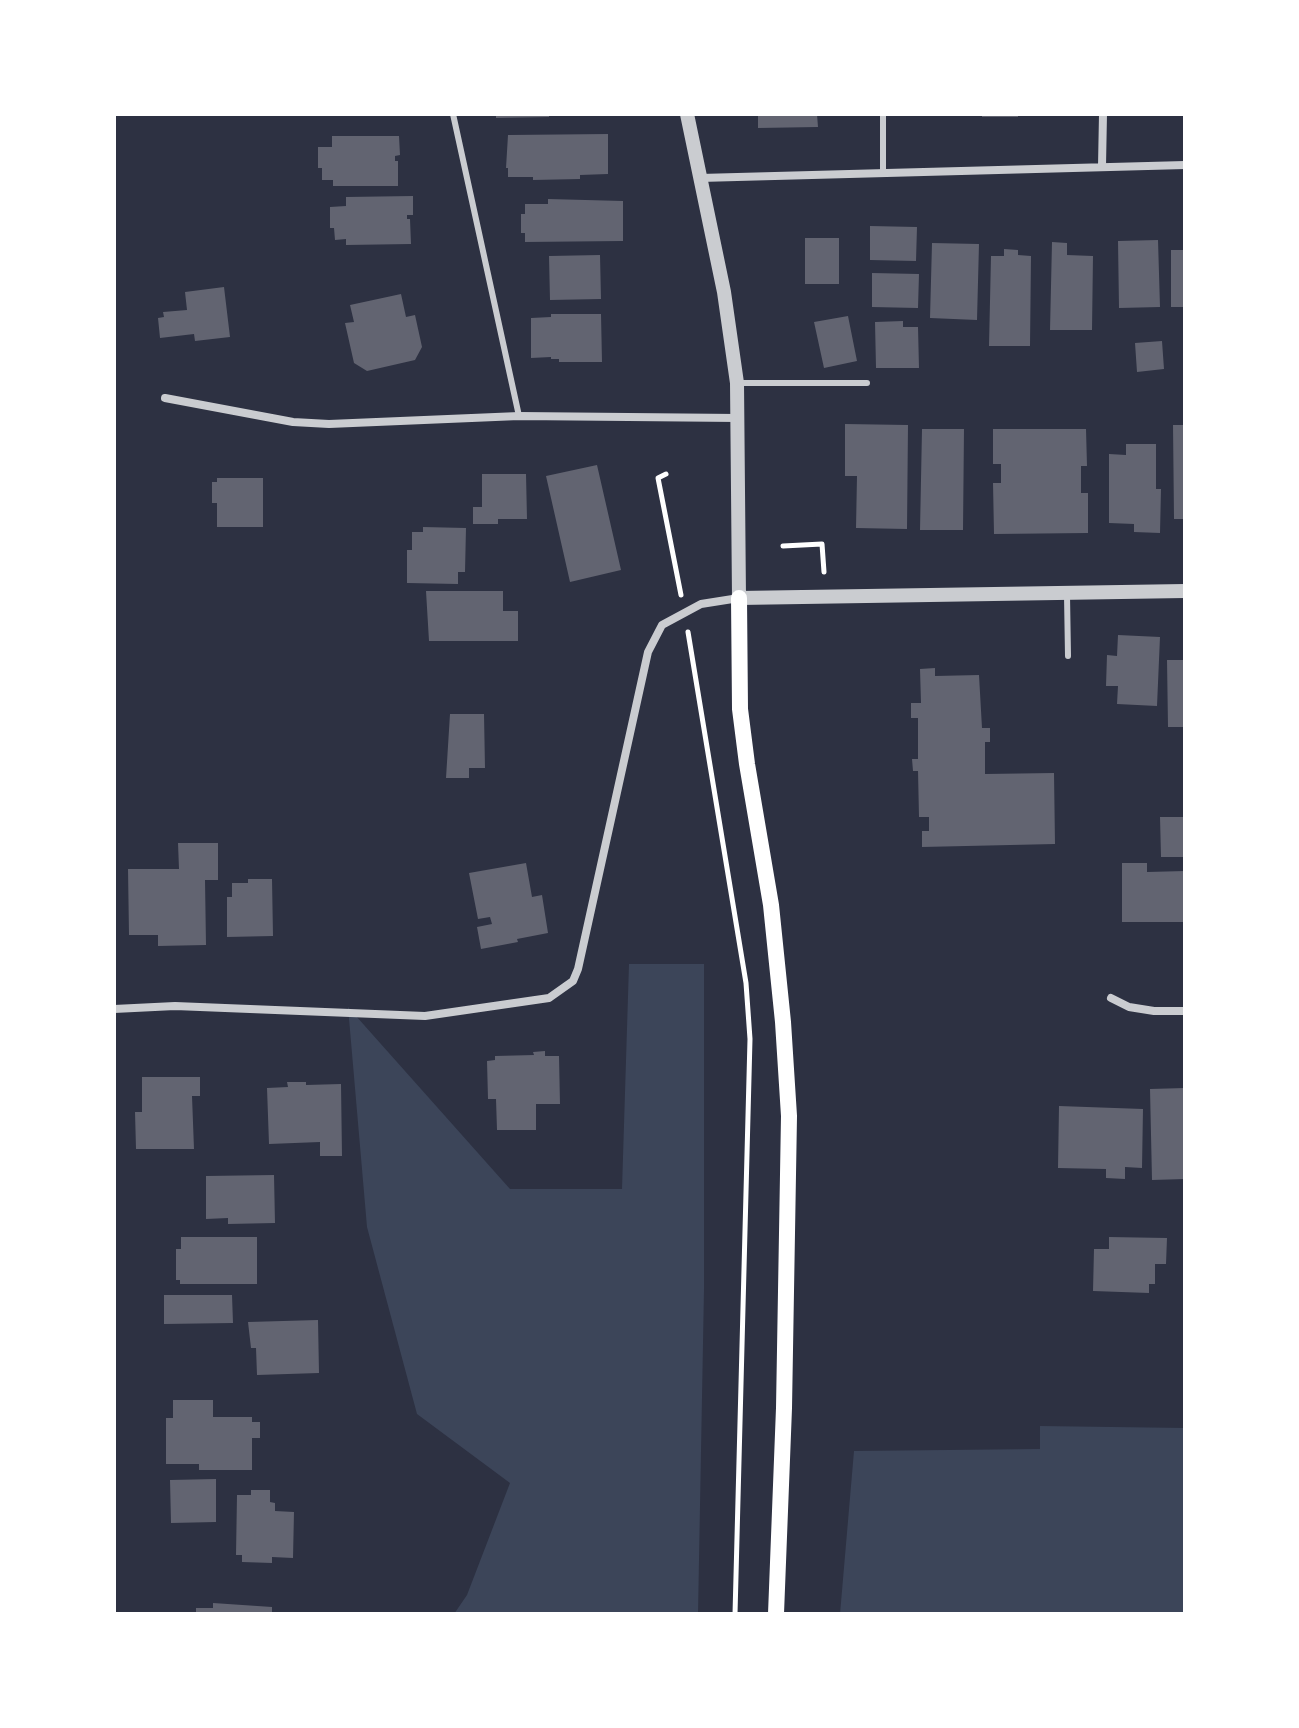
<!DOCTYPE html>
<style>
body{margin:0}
#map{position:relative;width:1299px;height:1728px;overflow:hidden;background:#2d3142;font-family:Mulish,sans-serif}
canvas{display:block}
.frame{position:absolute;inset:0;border:116px solid #fff;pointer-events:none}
</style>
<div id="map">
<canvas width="1299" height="1728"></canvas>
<div class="frame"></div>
</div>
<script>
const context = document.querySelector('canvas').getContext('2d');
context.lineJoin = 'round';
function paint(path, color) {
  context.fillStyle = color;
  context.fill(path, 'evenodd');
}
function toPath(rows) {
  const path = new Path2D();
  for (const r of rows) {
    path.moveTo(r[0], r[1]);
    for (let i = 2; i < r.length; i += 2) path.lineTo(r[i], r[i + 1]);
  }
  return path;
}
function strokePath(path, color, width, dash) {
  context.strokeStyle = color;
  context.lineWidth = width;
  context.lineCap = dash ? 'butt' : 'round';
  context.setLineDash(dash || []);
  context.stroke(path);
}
paint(toPath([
 [629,964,704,964,704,1289,698,1614,454,1614,467,1595,510,1483,417,1414,367,1227,348,1007,510,1189,622,1189],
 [1040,1426,1185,1428,1185,1614,840,1614,854,1451,1040,1449]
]), '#3c4559');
paint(toPath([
 [496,114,549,114,549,117,496,118],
 [758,114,817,114,818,127,758,128],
 [982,114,1018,114,1018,117,982,117],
 [608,134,608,174,580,175,580,179,533,180,533,177,508,177,508,168,506,168,508,135],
 [332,136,399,136,400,155,395,156,395,161,398,161,398,186,333,186,333,180,322,180,322,168,318,168,318,147,332,147],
 [413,196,413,215,407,215,407,219,410,219,411,244,346,245,346,239,335,240,334,228,330,228,330,207,346,206,346,197],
 [548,199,623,201,623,241,525,242,525,233,521,233,521,214,525,214,525,204,548,204],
 [870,226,917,227,916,261,870,260],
 [805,238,839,238,839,284,805,284],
 [1158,240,1160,307,1119,308,1118,241],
 [1052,242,1067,243,1067,255,1093,256,1092,330,1050,330],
 [932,243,979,244,977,320,930,318],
 [1004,249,1018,250,1018,255,1031,256,1030,346,989,346,991,256,1004,256],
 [1171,250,1185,250,1185,307,1171,307],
 [600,255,601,299,550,300,549,256],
 [872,273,919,274,918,308,872,307],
 [224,287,230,337,195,341,194,334,160,338,158,318,164,317,163,312,187,310,185,292],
 [401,294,406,317,415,315,422,347,415,360,367,371,354,363,345,323,354,322,350,305],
 [551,314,601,314,602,362,559,362,559,359,551,359,551,357,531,358,531,318,551,317],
 [848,316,857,361,824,368,814,322],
 [903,321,903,327,918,327,919,368,876,368,875,322],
 [1162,341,1164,369,1137,372,1135,343],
 [845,424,908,425,907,529,856,528,857,476,845,476],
 [1173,425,1185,425,1185,519,1174,519],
 [922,429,964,429,963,530,920,530],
 [993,429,1086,429,1087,466,1081,466,1081,493,1088,493,1088,533,994,534,993,483,1001,483,1001,464,993,464],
 [1126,444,1156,444,1156,489,1161,489,1160,533,1134,532,1134,524,1109,523,1109,454,1126,455],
 [597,465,621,570,570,582,546,476],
 [482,474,526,474,527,519,498,519,498,524,473,524,473,507,482,507],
 [217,478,263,478,263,527,217,527,217,503,212,503,212,482,217,482],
 [423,527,466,528,465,572,458,572,458,584,407,583,407,550,412,550,412,532,423,532],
 [426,591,503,591,503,611,518,611,518,641,429,641],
 [1118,635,1160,637,1157,706,1117,704,1118,686,1106,686,1107,655,1117,656],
 [1167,660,1185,660,1185,727,1168,727],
 [935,668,935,676,979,675,982,728,990,728,990,742,985,742,985,774,1054,773,1055,844,922,847,922,831,929,831,929,817,919,817,918,771,913,771,912,759,918,759,918,718,911,718,911,703,921,703,920,669],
 [450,714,484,714,485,768,469,768,469,778,446,778],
 [1160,817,1185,817,1185,857,1161,857],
 [178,843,218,843,218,880,205,880,206,945,158,946,158,935,129,935,128,869,179,869],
 [526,863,532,897,542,895,548,933,517,939,518,942,481,949,477,927,492,924,490,917,478,919,469,873],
 [1122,863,1147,863,1147,872,1185,871,1185,922,1122,922],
 [248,879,272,879,273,936,227,937,227,897,232,897,232,883,248,883],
 [545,1051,545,1056,559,1056,560,1104,536,1104,536,1130,497,1130,496,1099,488,1099,487,1061,495,1060,495,1056,534,1055,533,1052],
 [142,1077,200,1077,200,1096,192,1096,194,1149,136,1149,135,1112,142,1112],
 [287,1082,306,1082,306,1085,341,1084,342,1156,320,1156,320,1142,269,1144,267,1088,288,1087],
 [1185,1088,1185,1179,1152,1180,1150,1089],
 [1059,1106,1143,1109,1142,1168,1125,1167,1125,1179,1106,1178,1106,1169,1058,1168],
 [274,1175,275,1223,228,1224,228,1218,206,1219,206,1176],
 [181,1237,257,1237,257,1284,180,1284,180,1280,176,1280,176,1249,181,1249],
 [1109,1237,1167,1238,1166,1264,1155,1264,1155,1284,1149,1284,1149,1293,1093,1291,1094,1249,1109,1249],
 [164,1295,232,1295,233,1323,164,1324],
 [318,1320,319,1373,257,1375,256,1348,251,1348,248,1322],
 [173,1400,213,1400,213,1417,252,1417,252,1422,260,1422,260,1438,252,1438,252,1470,199,1470,199,1464,166,1464,166,1418,173,1418],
 [216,1479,216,1522,171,1523,170,1480],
 [251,1490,270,1490,270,1502,275,1503,275,1511,294,1512,293,1558,272,1557,272,1563,242,1562,242,1555,236,1555,237,1495,251,1495],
 [213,1603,272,1607,272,1614,196,1614,196,1608,213,1608]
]), '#626471');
strokePath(toPath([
 [666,474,658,478,681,595],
 [783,546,822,544,824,572],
 [688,632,746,983,750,1039,735,1614]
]), '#fff', 5);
strokePath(toPath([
 [453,114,519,416],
 [883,114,883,172],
 [739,383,867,383],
 [1067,595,1068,656]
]), '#caccd0', 6);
strokePath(toPath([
 [1102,166,1103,114],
 [700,178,1185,165],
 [165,398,293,422,329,424,519,416,738,418],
 [1111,998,1129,1007,1154,1011,1185,1011],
 [114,1009,175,1006,425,1016,549,998,573,981,578,969,648,652,662,625,701,604,739,598]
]), '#caccd0', 8);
strokePath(toPath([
 [687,114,724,292,737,383,739,598,1185,591]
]), '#caccd0', 14);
strokePath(toPath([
 [739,598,740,709,747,764,771,905,783,1022,789,1116,784,1408,776,1614]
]), '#fff', 16);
</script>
